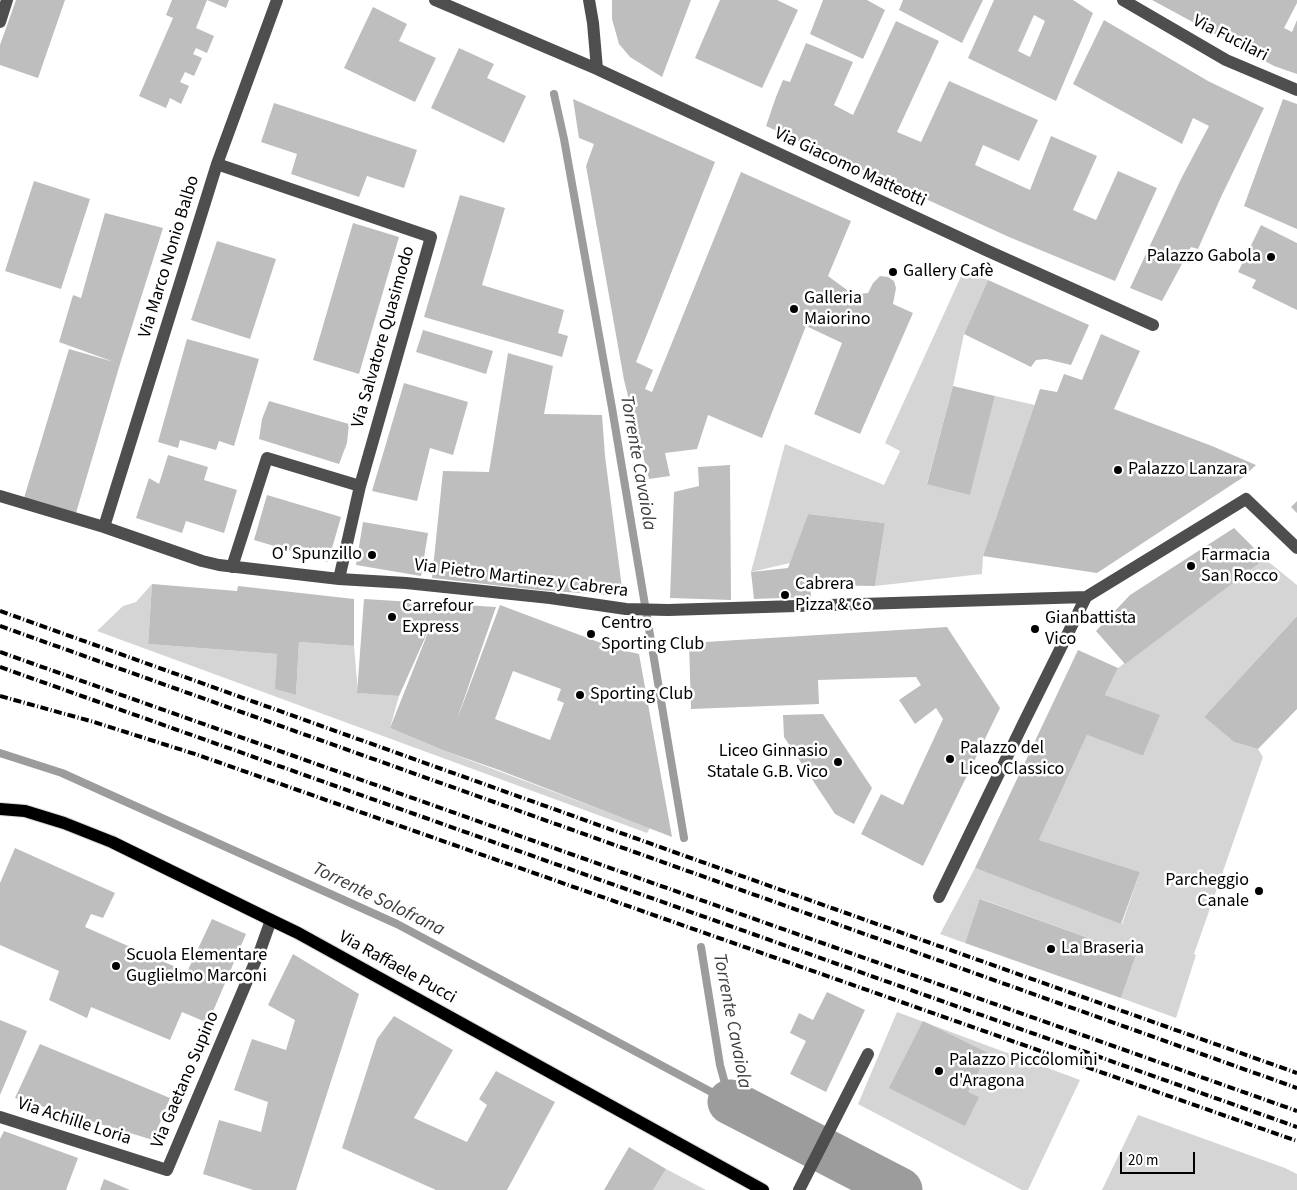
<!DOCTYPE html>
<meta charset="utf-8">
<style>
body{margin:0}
#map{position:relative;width:1297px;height:1190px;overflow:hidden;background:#fff;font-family:"Source Sans 3",sans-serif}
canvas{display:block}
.scale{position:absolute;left:1120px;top:1152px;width:75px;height:22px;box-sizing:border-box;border:2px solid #000;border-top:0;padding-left:6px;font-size:15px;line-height:18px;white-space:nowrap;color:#000;-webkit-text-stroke:4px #fff;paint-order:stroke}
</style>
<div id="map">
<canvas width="1297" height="1190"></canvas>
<div class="scale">20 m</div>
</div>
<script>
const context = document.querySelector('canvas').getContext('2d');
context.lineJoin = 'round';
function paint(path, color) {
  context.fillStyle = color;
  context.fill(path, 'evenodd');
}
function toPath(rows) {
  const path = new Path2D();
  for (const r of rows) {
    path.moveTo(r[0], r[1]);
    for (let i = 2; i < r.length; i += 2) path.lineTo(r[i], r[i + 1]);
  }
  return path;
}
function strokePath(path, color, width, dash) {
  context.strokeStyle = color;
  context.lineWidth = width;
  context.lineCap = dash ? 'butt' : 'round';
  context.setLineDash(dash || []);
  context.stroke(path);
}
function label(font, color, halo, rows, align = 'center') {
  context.font = font + ' "Source Sans 3",sans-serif';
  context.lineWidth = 5;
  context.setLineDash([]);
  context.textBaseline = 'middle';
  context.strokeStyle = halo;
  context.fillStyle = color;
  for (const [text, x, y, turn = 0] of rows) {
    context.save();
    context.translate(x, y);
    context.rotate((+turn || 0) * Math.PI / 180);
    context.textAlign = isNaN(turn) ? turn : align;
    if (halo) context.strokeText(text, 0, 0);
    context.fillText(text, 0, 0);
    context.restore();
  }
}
paint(toPath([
 [963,272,988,280,964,334,953,386,927,483,970,494,995,396,1035,405,983,556,982,574,875,586,885,523,808,514,790,563,751,572,785,444,884,485,900,451,885,443],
 [1265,559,1297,585,1297,616,1204,717,1234,742,1258,749,1263,757,1194,954,1196,955,1176,1018,1121,998,1136,955,981,899,965,943,940,934,975,868,1122,924,1140,872,1039,840,1087,735,1143,756,1159,716,1105,695,1118,668],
 [152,584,148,644,277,654,276,689,296,695,299,642,354,646,358,693,399,696,390,728,445,751,650,828,647,833,97,631,123,606,136,602],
 [897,1012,1080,1080,1028,1190,1022,1190,858,1104],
 [1138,1115,1285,1168,1297,1174,1297,1190,1102,1190],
 [666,1169,706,1190,653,1190]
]), '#d5d5d5');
strokePath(toPath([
 [554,94,564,139,612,408,684,838],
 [0,753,62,773,397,924,730,1102],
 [701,947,720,1065,730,1102]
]), '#9c9c9c', 8);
strokePath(toPath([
 [730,1102,900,1190]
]), '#9c9c9c', 45);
paint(toPath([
 [16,0,65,0,38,78,0,65,0,45],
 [172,0,207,0,196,28,214,36,207,53,196,48,193,54,202,58,194,76,185,72,180,82,189,86,181,104,170,98,166,108,139,96,173,18,166,15],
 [207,0,229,0,226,8],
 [612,0,691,0,662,77,630,57,619,44,612,19],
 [720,0,777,0,798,10,762,88,695,58],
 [823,0,867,0,885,10,863,59,810,34],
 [903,0,983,0,962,43,899,10],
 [994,0,1073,0,1093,13,1056,101,968,58],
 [1034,15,1045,21,1030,57,1018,51],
 [1152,0,1297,0,1297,3,1284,28,1292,32,1297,20,1297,74,1274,66],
 [373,7,407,24,399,41,436,58,415,102,344,68],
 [1104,20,1208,81,1264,108,1221,197,1198,249,1191,247,1162,301,1130,288,1181,179,1209,126,1193,118,1182,144,1073,84],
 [896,21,939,41,897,132,921,142,949,81,1038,120,1019,161,983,145,975,165,1030,190,1051,136,1097,156,1073,210,1096,220,1118,171,1157,188,1115,281,1009,237,766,126,776,97,783,80,790,82,806,43,853,62,834,105,853,115],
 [459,48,494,64,487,78,526,96,504,143,431,108],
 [573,99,715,162,636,362,653,370,645,389,652,392,741,172,851,221,828,276,847,290,858,294,868,293,873,283,880,276,888,277,894,281,896,288,893,304,913,313,860,434,814,414,842,343,806,326,762,438,708,415,697,449,665,453,670,476,649,479,624,380,586,166,594,144,579,138],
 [1283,99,1297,104,1297,229,1244,206],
 [274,103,417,150,404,188,367,176,359,197,291,174,297,154,261,142],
 [34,181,90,199,61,289,5,271],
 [460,195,505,208,482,285,564,310,558,333,568,336,562,357,424,317],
 [105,213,163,228,120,364,76,513,24,498,69,349,114,362,59,342,73,295,81,298],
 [353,223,399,237,359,374,313,360],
 [1261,225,1297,243,1297,310,1252,288,1256,280,1238,272],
 [217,241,276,259,250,339,191,320],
 [988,280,1089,325,1071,365,1046,359,1036,360,1031,367,964,334],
 [423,330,493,351,486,374,416,352],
 [1101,334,1140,351,1114,409,1212,446,1256,465,1242,478,1097,573,983,556,1040,389,1057,392,1064,374,1082,380],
 [187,339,259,359,234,446,219,441,216,450,180,440,178,448,158,442],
 [508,353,553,366,544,414,602,415,605,456,623,596,538,590,432,578,443,471,489,472],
 [404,383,468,402,453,455,430,448,417,501,372,491],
 [953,386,995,396,970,495,927,484],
 [269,401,349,424,347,443,339,464,259,439,262,419],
 [168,455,208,467,204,480,237,490,224,533,186,521,182,533,136,518,149,478,159,484],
 [730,465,731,600,670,598,674,492,699,486,698,467],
 [267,495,341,517,328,562,254,540],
 [1297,501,1297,513,1291,507],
 [808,514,885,523,875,586,810,585,811,597,754,599,751,572,788,568],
 [363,522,428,533,421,576,356,565],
 [1234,528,1265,559,1125,664,1096,631,1130,595],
 [152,584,237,591,238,586,354,599,354,646,299,642,296,695,275,689,277,654,148,644],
 [364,599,496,607,456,722,500,605,617,649,639,654,672,837,499,770,445,751,390,728,433,620,399,696,357,693],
 [513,671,561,689,557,700,564,703,550,740,495,719],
 [1297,616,1297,709,1258,749,1234,742,1204,717],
 [947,627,1000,708,923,866,861,834,881,794,903,805,943,719,936,708,915,724,899,700,921,685,916,677,818,680,819,704,691,709,689,643],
 [1078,650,1118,668,1105,695,1160,715,1143,756,1087,735,1039,840,1140,872,1121,924,975,868],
 [823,714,872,788,854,824,835,814,784,737,783,715],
 [15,848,115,893,103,918,91,914,85,927,187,972,212,919,246,934,208,1023,182,1012,170,1040,91,1007,87,1018,49,1000,59,971,0,945,0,883],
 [980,899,1136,955,1121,998,965,943],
 [293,954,359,994,296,1190,253,1190,203,1174,219,1120,261,1132,268,1102,234,1090,252,1039,286,1050,295,1020,268,1005],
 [827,992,865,1010,826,1092,790,1074,806,1041,790,1033,799,1013,813,1020],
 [394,1016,453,1050,414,1118,467,1142,487,1105,479,1099,496,1071,555,1102,507,1190,436,1190,342,1148,377,1039],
 [0,1020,27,1031,0,1095],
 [923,1021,988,1053,968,1092,979,1097,965,1126,889,1088],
 [40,1044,170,1098,153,1140,15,1098],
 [4,1131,78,1158,66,1190,0,1190,0,1139],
 [629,1147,666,1169,653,1190,604,1190],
 [104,1179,130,1190,100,1190]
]), '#bebebe');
const major = toPath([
 [0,809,25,811,64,823,112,842,271,920,298,933,763,1190]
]);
strokePath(major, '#dbdbdb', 14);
strokePath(toPath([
 [435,0,597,69,988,251,1153,325],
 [589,0,593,23,597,69],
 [1123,0,1226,60,1297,90],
 [0,22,7,0],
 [217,164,431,237,360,486,339,579],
 [0,496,104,527,202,561,219,565,339,579,406,583,550,598,626,609,668,610,1086,597],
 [104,527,217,164,277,0],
 [232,567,267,458,360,486],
 [939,897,1023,724,1086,597,1246,499,1297,548],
 [0,1117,167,1170,261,948,271,920],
 [799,1190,868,1054]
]), '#4e4e4e', 12);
strokePath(major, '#000', 12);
strokePath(toPath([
 [0,611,674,852,1297,1073],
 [0,626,1297,1088],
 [0,652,1297,1111],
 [0,667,1297,1127],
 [0,696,94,722,198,755,1297,1141]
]), '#000', 4, [8, 2.5, 1, 2.5]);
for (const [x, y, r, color] of [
 [1271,257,5,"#000"],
 [893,272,5,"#000"],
 [794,309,5,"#000"],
 [1118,470,5,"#000"],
 [372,555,5,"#000"],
 [1191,566,5,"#000"],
 [785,595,5,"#000"],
 [392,617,5,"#000"],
 [1035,629,5,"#000"],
 [591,634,5,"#000"],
 [580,695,5,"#000"],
 [950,759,5,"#000"],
 [838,762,5,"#000"],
 [1259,891,5,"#000"],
 [1051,949,5,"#000"],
 [116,966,5,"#000"],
 [939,1071,5,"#000"]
]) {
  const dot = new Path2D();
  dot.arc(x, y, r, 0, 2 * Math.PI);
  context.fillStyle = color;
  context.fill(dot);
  strokePath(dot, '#fff', 2);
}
label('18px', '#000', '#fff', [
 ["Via Fucilari",1230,39,27],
 ["Via Giacomo Matteotti",850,168,25],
 ["Via Marco Nonio Balbo",170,257,-73],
 ["Via Salvatore Quasimodo",384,337,-74],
 ["Via Pietro Martinez y Cabrera",521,579,7],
 ["Via Raffaele Pucci",397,968,29],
 ["Via Gaetano Supino",186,1080,-67],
 ["Via Achille Loria",74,1122,18]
]);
label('18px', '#000', '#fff', [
 ["Palazzo Gabola",1261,257,"right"],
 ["Gallery Cafè",903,272],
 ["Galleria",804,299],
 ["Maiorino",804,320],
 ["Palazzo Lanzara",1128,470],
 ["O' Spunzillo",362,555,"right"],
 ["Farmacia",1201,556],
 ["San Rocco",1201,577],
 ["Cabrera",795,585],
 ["Pizza & Co",795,606],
 ["Carrefour",402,607],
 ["Express",402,628],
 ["Gianbattista",1045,619],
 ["Vico",1045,640],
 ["Centro",601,624],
 ["Sporting Club",601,645],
 ["Sporting Club",590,695],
 ["Palazzo del",960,749],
 ["Liceo Classico",960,770],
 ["Liceo Ginnasio",828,752,"right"],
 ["Statale G.B. Vico",828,773,"right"],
 ["Parcheggio",1249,881,"right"],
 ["Canale",1249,902,"right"],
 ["La Braseria",1061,949],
 ["Scuola Elementare",126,956],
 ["Guglielmo Marconi",126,977],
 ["Palazzo Piccolomini",949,1061],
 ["d'Aragona",949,1082]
], 'left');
label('italic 19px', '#3d3d3d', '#fff', [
 ["Torrente Cavaiola",637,463,80],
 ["Torrente Solofrana",378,900,26],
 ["Torrente Cavaiola",731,1021,79]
]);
</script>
